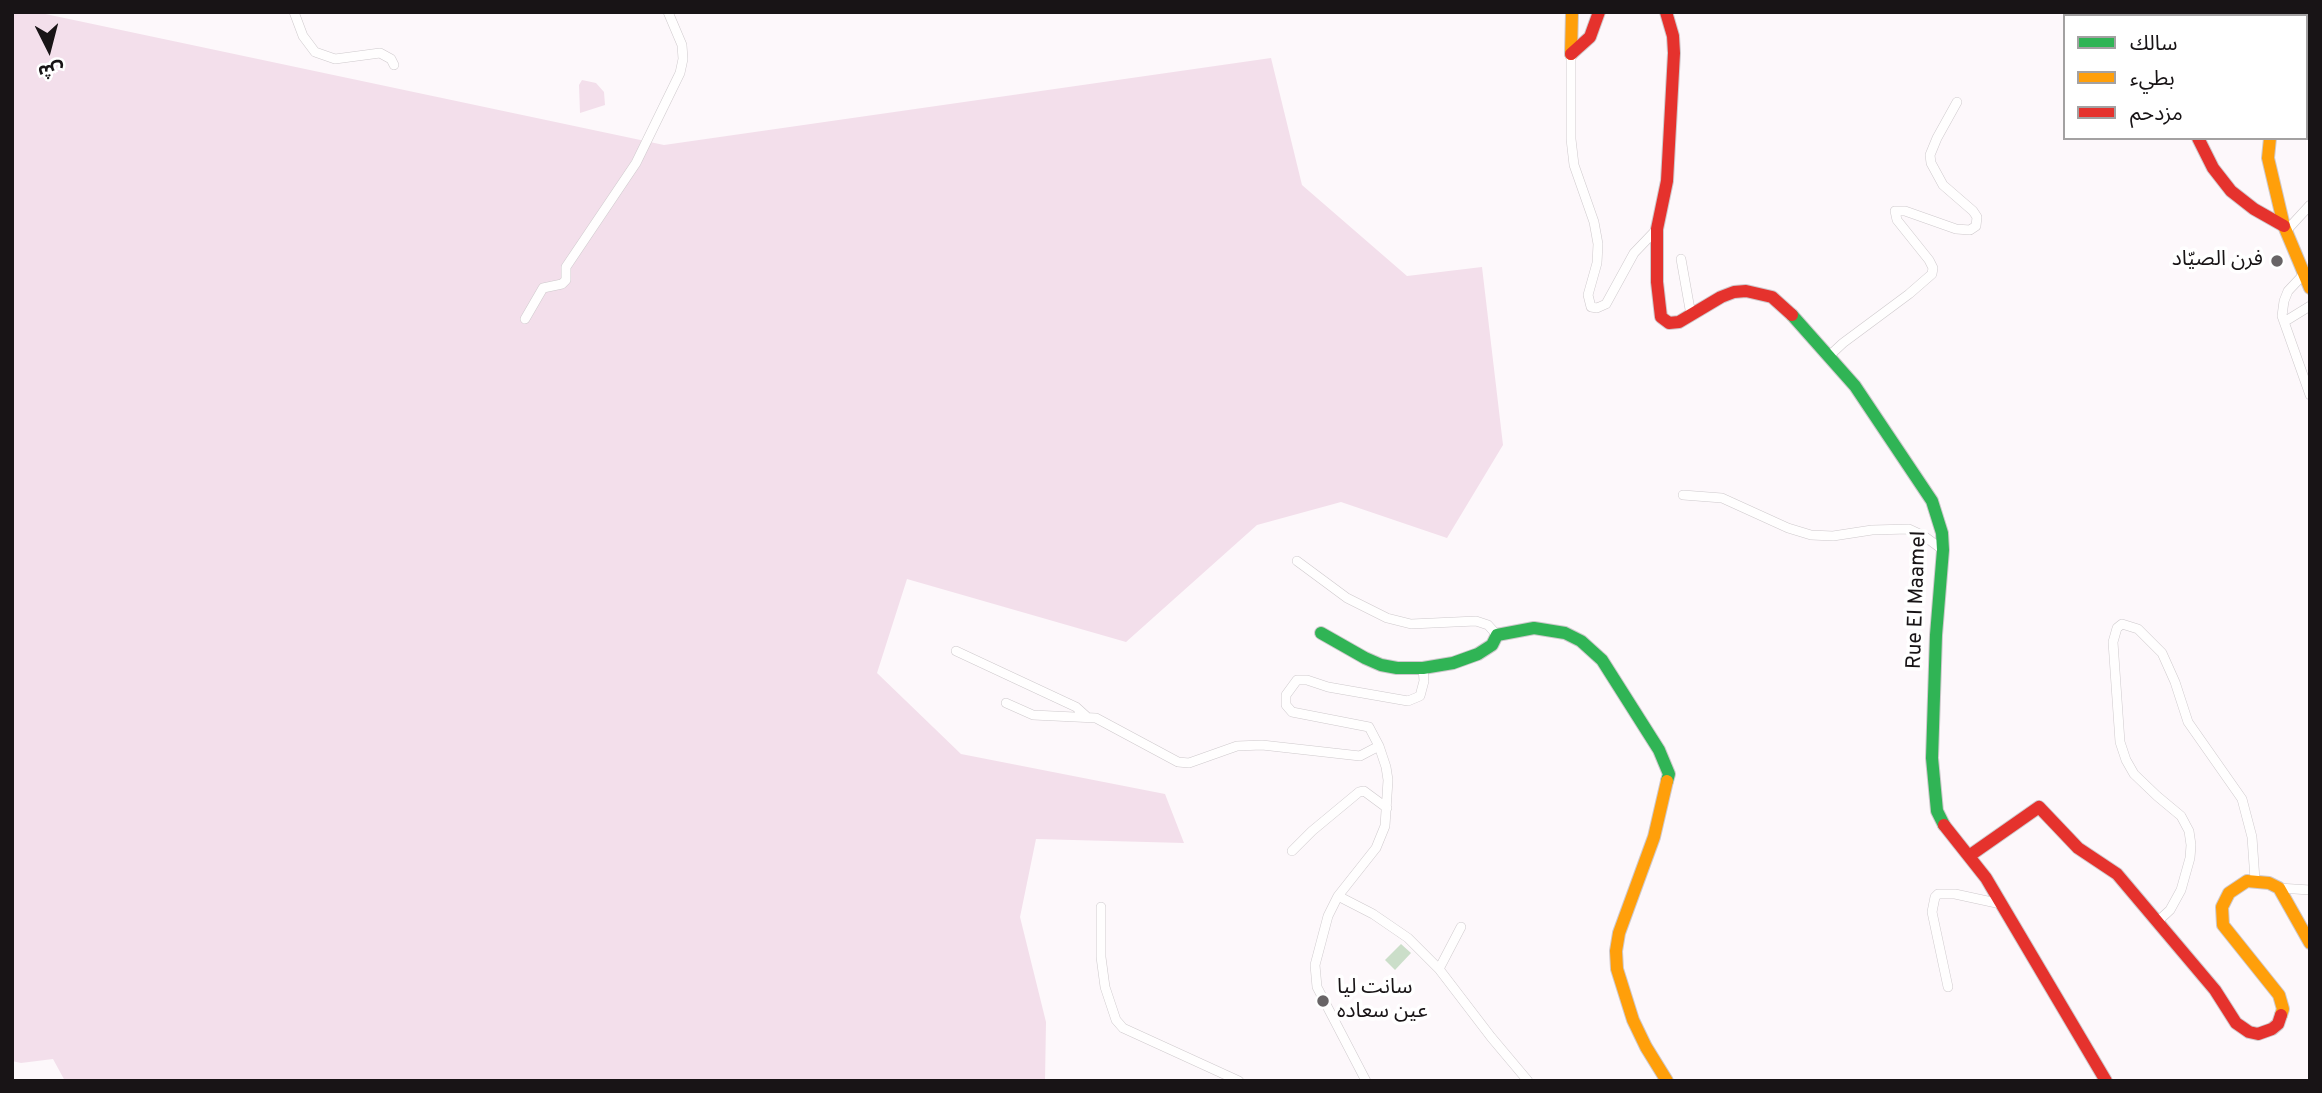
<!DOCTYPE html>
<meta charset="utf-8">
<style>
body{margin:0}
#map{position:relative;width:2322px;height:1093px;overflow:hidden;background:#fdf8fb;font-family:Overpass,"Noto Sans Arabic",sans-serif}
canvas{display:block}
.frame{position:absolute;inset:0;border:14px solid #181416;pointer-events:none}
.legend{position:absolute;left:2063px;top:14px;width:245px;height:126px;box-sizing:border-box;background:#fff;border:2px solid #a3a1a2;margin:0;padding:9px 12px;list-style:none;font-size:21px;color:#181416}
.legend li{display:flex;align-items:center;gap:14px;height:35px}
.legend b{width:35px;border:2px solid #a3a1a2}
.north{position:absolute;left:14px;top:14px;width:70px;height:70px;-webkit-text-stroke:5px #fff;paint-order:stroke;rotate:174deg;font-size:19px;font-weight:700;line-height:28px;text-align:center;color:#181416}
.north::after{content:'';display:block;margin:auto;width:24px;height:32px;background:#181416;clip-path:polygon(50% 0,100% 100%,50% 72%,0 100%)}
</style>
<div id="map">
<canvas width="2322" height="1093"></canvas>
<div class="frame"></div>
<ul class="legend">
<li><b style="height:9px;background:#30b455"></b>سالك</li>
<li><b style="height:9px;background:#ff9f0a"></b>بطيء</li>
<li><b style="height:9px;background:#e5322d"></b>مزدحم</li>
</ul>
<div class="north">ش</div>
</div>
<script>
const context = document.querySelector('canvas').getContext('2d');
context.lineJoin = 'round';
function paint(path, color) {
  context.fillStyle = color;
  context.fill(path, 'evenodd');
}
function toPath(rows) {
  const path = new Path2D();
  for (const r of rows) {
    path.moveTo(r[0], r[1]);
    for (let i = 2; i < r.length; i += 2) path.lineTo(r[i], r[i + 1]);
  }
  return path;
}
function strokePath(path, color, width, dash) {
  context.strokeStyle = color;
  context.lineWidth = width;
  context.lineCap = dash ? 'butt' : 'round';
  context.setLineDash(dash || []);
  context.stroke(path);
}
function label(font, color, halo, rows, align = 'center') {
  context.font = font + ' Overpass,"Noto Sans Arabic",sans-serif';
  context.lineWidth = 7;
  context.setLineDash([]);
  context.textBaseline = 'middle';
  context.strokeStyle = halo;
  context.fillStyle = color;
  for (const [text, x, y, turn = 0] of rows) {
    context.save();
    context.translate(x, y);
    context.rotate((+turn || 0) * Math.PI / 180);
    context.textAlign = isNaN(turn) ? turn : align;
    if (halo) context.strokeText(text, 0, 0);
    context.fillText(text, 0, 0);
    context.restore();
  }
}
paint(toPath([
 [12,12,36,12,664,145,1271,58,1302,185,1407,276,1482,267,1503,445,1447,538,1341,502,1257,525,1126,642,907,579,877,673,961,754,1165,794,1184,843,1036,839,1020,917,1046,1022,1045,1081,65,1081,53,1059,21,1063,12,1061],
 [582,80,596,83,604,92,605,105,580,113,579,85]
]), '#f3dfeb');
paint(toPath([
 [1401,944,1411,953,1395,970,1385,960]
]), '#cbdec9');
const street = toPath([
 [294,12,303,36,315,52,335,59,380,53,391,59,394,65],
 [1571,54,1571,139,1574,165,1594,222,1598,244,1597,263,1588,295,1591,307,1597,308,1606,304,1634,253,1657,229],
 [2286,231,2310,205],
 [1681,259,1691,315],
 [2304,274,2288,291,2284,301,2282,316,2310,395],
 [525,319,543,288,562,284,566,280,566,267,636,163,680,73,683,59,682,45,668,12],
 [2284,322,2310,306],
 [1829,356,1843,343,1909,294,1932,274,1933,268,1929,260,1897,220,1895,211,1905,211,1956,229,1970,230,1976,226,1977,217,1973,211,1943,185,1931,163,1930,155,1937,138,1957,102],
 [1683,495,1722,498,1788,528,1811,535,1833,536,1872,530,1909,529,1924,536,1943,550],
 [1297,561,1347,598,1387,618,1411,624,1476,621,1488,625,1497,635],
 [956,651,1076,707,1086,716],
 [1006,703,1033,715,1096,718,1178,762,1189,763,1237,746,1262,745,1360,756,1379,746],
 [1292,851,1312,831,1359,792,1364,791,1387,808],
 [2279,888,2310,890],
 [1338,896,1373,914,1408,938,1439,969,1491,1037,1528,1081],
 [1101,907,1101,957,1105,987,1116,1020,1123,1028,1239,1081],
 [2158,921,2170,910,2181,890,2190,858,2191,845,2189,831,2181,816,2157,796,2134,774,2126,760,2120,742,2113,642,2117,628,2122,624,2138,629,2162,653,2175,682,2188,722,2242,799,2252,837,2255,880],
 [1439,969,1461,927],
 [1948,987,1932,912,1935,897,1938,894,1955,894,2001,904],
 [1366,1081,1317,987,1315,965,1328,916,1338,896,1376,848,1385,826,1388,780,1386,767,1379,746,1369,727,1292,712,1286,705,1286,695,1297,680,1307,680,1328,687,1408,701,1420,696,1424,681,1423,668]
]);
const fast = toPath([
 [2306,79,2310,73],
 [1792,315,1855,386,1932,501,1942,533,1943,550,1936,635,1932,758,1937,811,1944,825],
 [1321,633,1365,658,1381,665,1397,668,1423,668,1453,663,1478,654,1492,645,1497,635,1534,628,1565,633,1581,641,1602,660,1659,750,1669,774,1667,781]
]);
const slow = toPath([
 [2146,12,2147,16],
 [1571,54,1572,12],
 [2270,138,2268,158,2284,226,2310,288],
 [2281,1015,2283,1009,2279,995,2223,925,2222,907,2229,893,2247,881,2269,883,2279,888,2310,943],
 [1667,1081,1646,1047,1633,1020,1617,969,1616,951,1619,933,1654,837,1667,781]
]);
const jam = toPath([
 [1666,12,1673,36,1674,53,1667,181,1657,229,1657,282,1661,317,1669,323,1679,322,1721,297,1734,292,1746,291,1772,297,1792,315],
 [1571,54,1590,37,1599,12],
 [2198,138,2213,168,2231,191,2254,209,2284,226],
 [1944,825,1986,878,2106,1081],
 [1969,856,2039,807,2078,848,2117,874,2215,990,2236,1023,2249,1032,2258,1034,2272,1029,2278,1024,2281,1015]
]);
strokePath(street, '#cec9cc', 10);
strokePath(fast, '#cec9cc', 14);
strokePath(slow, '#cec9cc', 14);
strokePath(jam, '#cec9cc', 14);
strokePath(street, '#fffefe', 9);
strokePath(fast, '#30b455', 12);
strokePath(slow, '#ff9f0a', 12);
strokePath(jam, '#e5322d', 12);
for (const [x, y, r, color] of [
 [2277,261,7,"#686466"],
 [1323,1001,7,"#686466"]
]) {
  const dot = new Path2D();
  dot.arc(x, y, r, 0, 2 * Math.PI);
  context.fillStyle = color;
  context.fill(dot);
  strokePath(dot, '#fff', 2.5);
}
label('21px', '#181416', '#fff', [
 ["فرن الصيّاد",2263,261],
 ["سانت ليا",1337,989,"left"],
 ["عين سعاده",1337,1013,"left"]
], 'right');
label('21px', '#181416', '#fff', [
 ["Rue El Maamel",1918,600,-88]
]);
</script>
